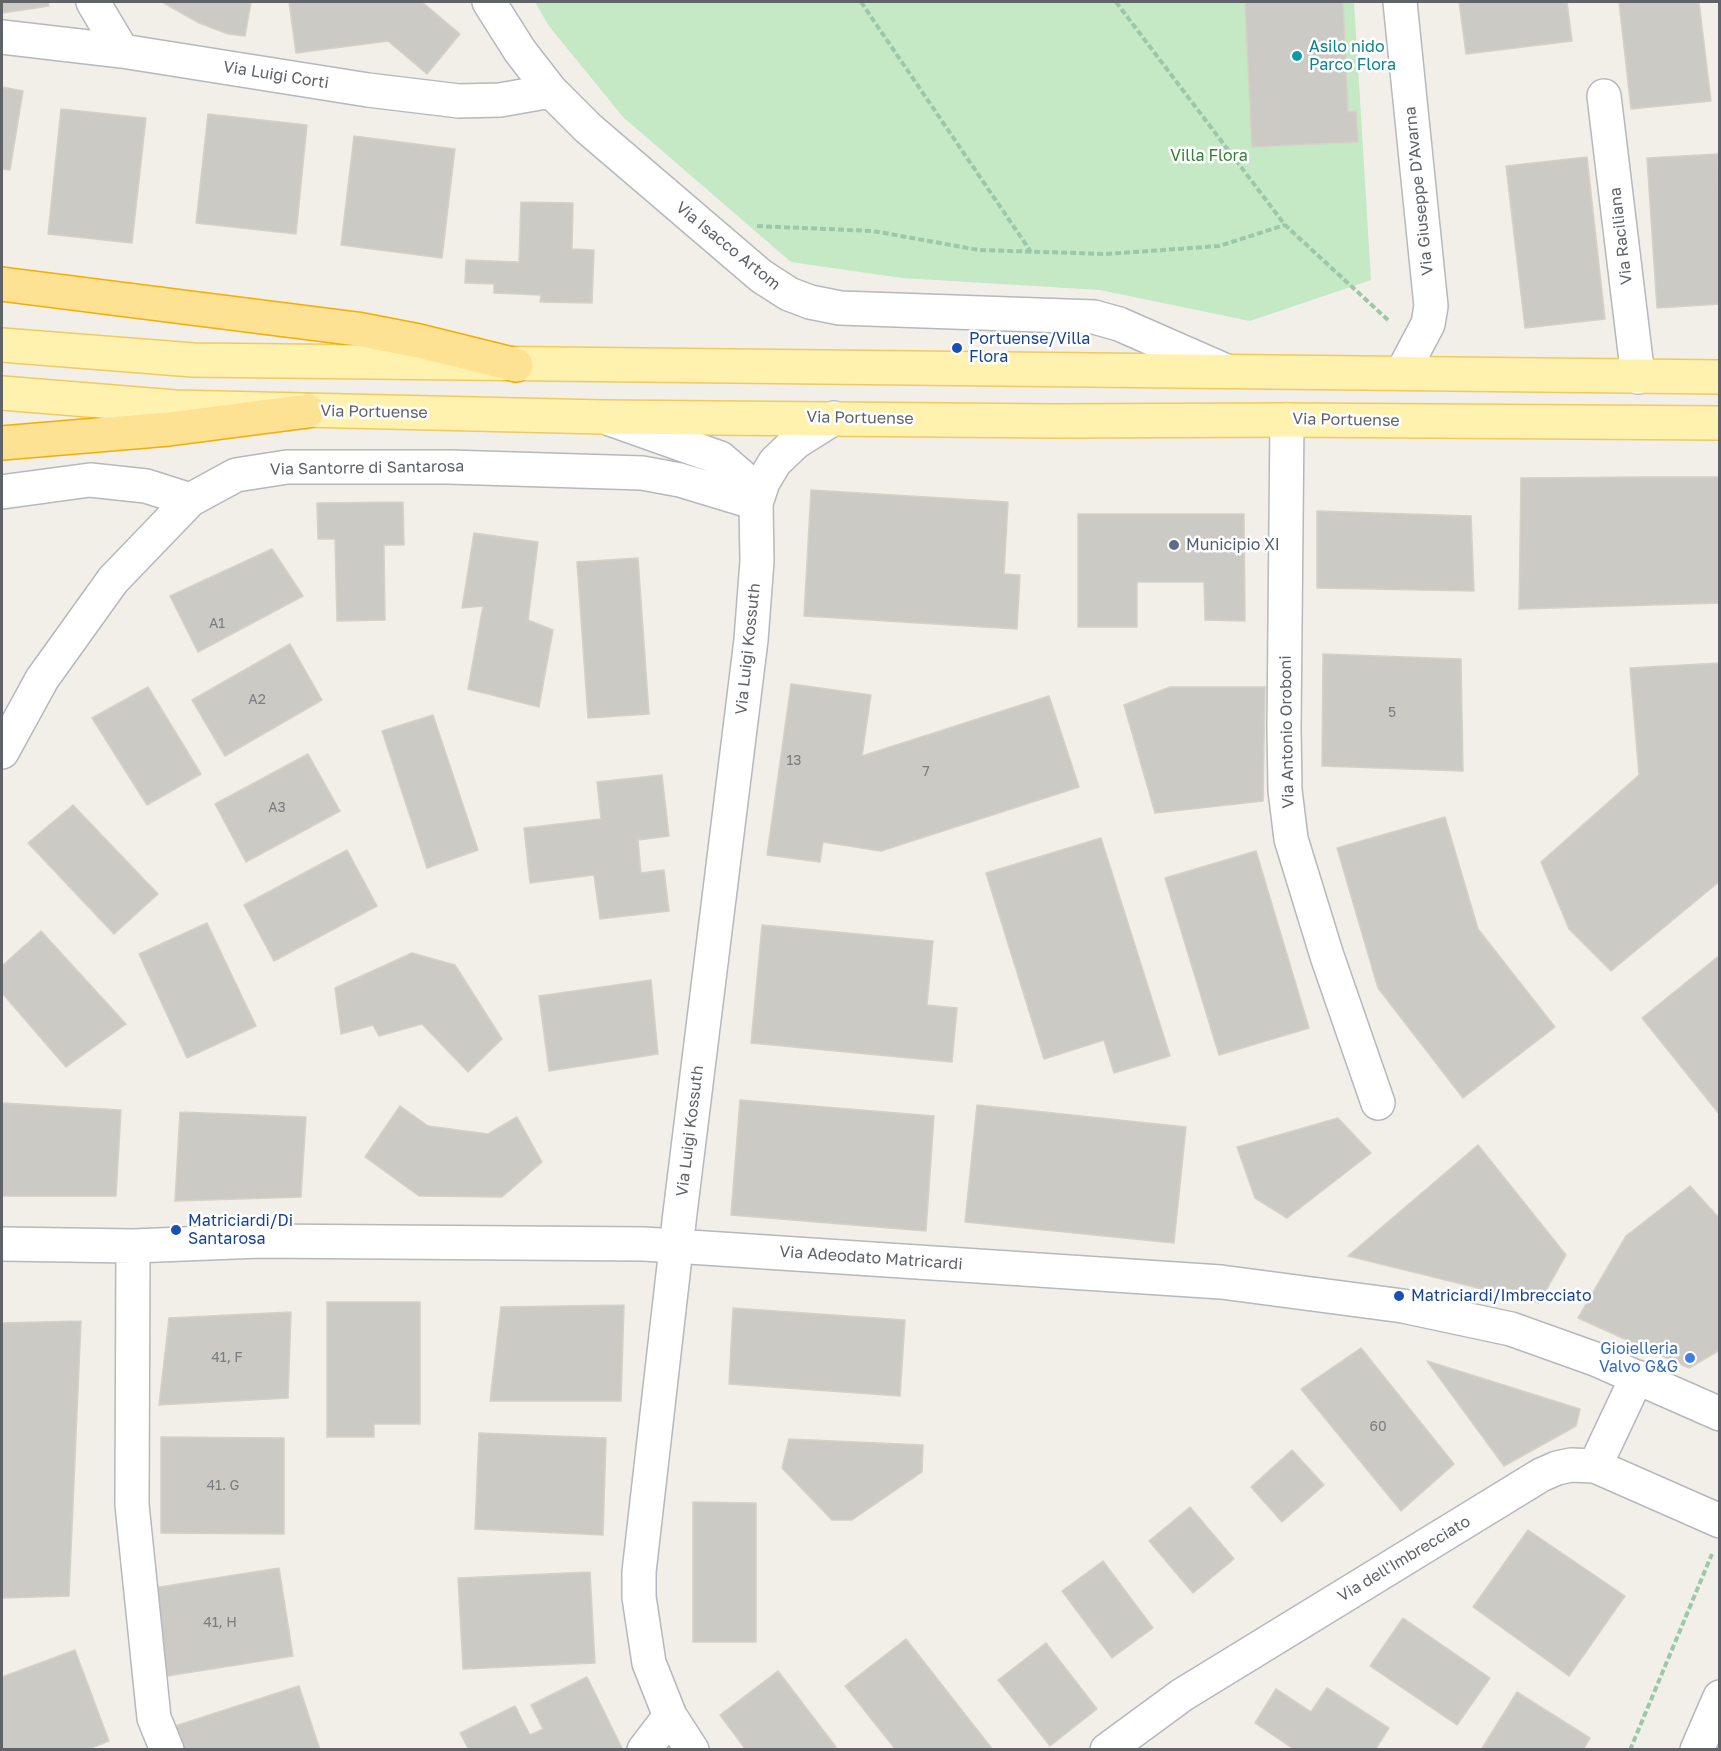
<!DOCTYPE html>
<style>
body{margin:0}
#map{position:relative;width:1721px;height:1751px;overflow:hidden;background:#f1efe8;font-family:"Golos Text",sans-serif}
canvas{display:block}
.frame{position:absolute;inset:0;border:3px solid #5f6368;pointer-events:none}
</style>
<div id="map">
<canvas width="1721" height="1751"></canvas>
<div class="frame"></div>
</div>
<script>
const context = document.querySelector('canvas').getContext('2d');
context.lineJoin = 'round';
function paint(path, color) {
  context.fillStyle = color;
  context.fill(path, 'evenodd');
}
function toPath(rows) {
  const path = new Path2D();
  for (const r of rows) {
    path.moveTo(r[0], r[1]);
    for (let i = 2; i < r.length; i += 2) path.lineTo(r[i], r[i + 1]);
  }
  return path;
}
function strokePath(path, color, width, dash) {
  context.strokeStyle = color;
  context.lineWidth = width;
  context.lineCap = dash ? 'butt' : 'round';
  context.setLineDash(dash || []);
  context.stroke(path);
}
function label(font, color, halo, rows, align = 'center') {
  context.font = font + ' "Golos Text",sans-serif';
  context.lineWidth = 5;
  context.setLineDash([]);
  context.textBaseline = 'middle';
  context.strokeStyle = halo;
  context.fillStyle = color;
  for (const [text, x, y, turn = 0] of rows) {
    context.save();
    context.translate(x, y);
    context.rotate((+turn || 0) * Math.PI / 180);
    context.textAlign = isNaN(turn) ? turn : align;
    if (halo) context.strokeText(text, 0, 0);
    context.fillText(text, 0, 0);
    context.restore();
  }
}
paint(toPath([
 [535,2,1354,2,1371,280,1250,321,1100,290,902,278,791,262,623,117,549,26]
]), '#c5e8c5');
const building = toPath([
 [2,2,48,2,49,6,2,13,2,2],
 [162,2,251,2,245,36,228,34,199,23,162,2],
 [289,2,422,2,460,34,427,74,388,41,296,53,289,2],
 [1245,2,1343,2,1348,112,1356,111,1358,142,1252,147,1245,2],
 [1459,2,1567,2,1572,41,1466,54,1459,2],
 [1619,2,1699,2,1711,101,1631,109,1619,2],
 [2,87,23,91,10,170,2,169,2,87],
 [61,109,146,118,132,243,48,234,61,109],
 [208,114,307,125,296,234,196,223,208,114],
 [354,136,455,149,442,258,341,245,354,136],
 [1718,154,1720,304,1657,308,1647,158,1718,154],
 [1587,157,1605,319,1525,328,1506,166,1587,157],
 [521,202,573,203,572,249,594,250,592,303,540,302,541,295,494,293,494,284,465,283,466,260,519,262,521,202],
 [1646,477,1720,477,1720,603,1519,609,1521,478,1646,477],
 [811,490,1008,502,1004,574,1020,575,1017,629,804,616,811,490],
 [403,502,404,545,384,545,385,620,337,621,335,539,318,539,317,503,403,502],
 [1317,511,1471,516,1474,591,1317,588,1317,511],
 [1078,514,1244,514,1245,621,1205,620,1204,582,1137,582,1137,627,1078,627,1078,514],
 [474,533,538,542,528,620,553,630,539,707,468,689,483,606,462,608,474,533],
 [272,549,303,596,198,652,170,596,272,549],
 [638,558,649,714,588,718,577,562,638,558],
 [290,644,322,700,225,756,192,700,290,644],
 [1323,654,1461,659,1463,771,1322,766,1323,654],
 [1720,663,1720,881,1611,971,1569,929,1541,862,1639,775,1630,668,1720,663],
 [791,684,871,695,862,756,1049,696,1079,787,881,851,823,842,820,862,767,855,791,684],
 [148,687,201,774,147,805,92,718,148,687],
 [1170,687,1265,687,1263,801,1155,813,1124,705,1170,687],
 [433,715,478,850,427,868,382,731,433,715],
 [308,754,340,811,246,862,215,804,308,754],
 [662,775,669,836,638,840,641,873,664,870,669,911,600,919,594,875,530,883,524,828,601,819,597,782,662,775],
 [73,805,158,894,114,934,28,843,73,805],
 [1445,817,1478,929,1555,1027,1463,1098,1378,988,1337,848,1445,817],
 [1101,838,1170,1056,1114,1073,1104,1040,1044,1059,986,873,1101,838],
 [347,850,377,906,274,961,244,905,347,850],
 [1256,851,1309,1028,1219,1055,1165,878,1256,851],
 [207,923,256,1026,187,1058,139,954,207,923],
 [762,925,933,941,927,1005,957,1008,952,1062,751,1043,762,925],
 [41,931,126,1024,66,1067,2,993,2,966,41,931],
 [412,953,455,965,502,1039,468,1072,422,1024,379,1036,373,1025,341,1034,335,988,412,953],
 [1720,955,1720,1115,1642,1018,1720,955],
 [651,980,658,1054,549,1071,539,996,651,980],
 [740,1100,934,1116,926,1231,731,1215,740,1100],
 [2,1103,121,1110,116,1196,2,1196,2,1103],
 [977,1105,1186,1127,1174,1243,965,1222,977,1105],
 [400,1106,428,1126,488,1134,517,1117,542,1162,502,1197,419,1196,365,1157,400,1106],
 [180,1112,306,1117,301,1197,175,1201,180,1112],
 [1338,1118,1371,1153,1287,1218,1255,1198,1237,1147,1338,1118],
 [1478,1145,1566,1255,1539,1303,1348,1256,1478,1145],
 [1690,1186,1720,1219,1720,1350,1689,1368,1578,1318,1626,1236,1690,1186],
 [327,1302,420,1302,420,1424,374,1424,374,1437,327,1437,327,1302],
 [624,1305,621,1401,490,1401,501,1307,624,1305],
 [733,1308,905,1320,900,1396,729,1384,733,1308],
 [291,1312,288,1398,159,1405,169,1318,291,1312],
 [81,1321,69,1596,2,1598,2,1323,81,1321],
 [1361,1348,1454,1464,1401,1511,1301,1389,1361,1348],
 [1427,1361,1580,1409,1576,1426,1504,1466,1427,1361],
 [479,1433,606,1438,603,1535,475,1529,479,1433],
 [161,1437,284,1438,284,1534,161,1533,161,1437],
 [789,1439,923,1445,922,1472,852,1520,832,1520,782,1468,789,1439],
 [1292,1450,1324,1485,1282,1522,1251,1487,1292,1450],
 [693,1502,756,1503,756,1642,693,1642,693,1502],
 [1190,1507,1234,1559,1193,1593,1149,1541,1190,1507],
 [1528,1530,1625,1596,1569,1676,1473,1607,1528,1530],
 [1103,1561,1153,1628,1112,1658,1062,1591,1103,1561],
 [279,1568,293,1656,161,1677,147,1589,279,1568],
 [590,1572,595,1663,463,1669,458,1578,590,1572],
 [1403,1618,1490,1678,1457,1725,1370,1666,1403,1618],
 [906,1639,993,1750,896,1750,845,1686,906,1639],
 [1046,1643,1097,1709,1050,1746,998,1680,1046,1643],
 [75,1650,109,1741,86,1750,2,1750,2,1677,75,1650],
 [778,1671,836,1747,832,1750,746,1750,720,1715,778,1671],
 [587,1677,623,1750,469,1750,460,1733,515,1706,530,1735,543,1729,531,1705,587,1677],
 [299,1686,320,1750,176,1750,169,1728,299,1686],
 [1327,1688,1389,1728,1375,1750,1295,1750,1255,1723,1276,1689,1311,1712,1327,1688],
 [1517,1692,1590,1738,1583,1750,1481,1750,1517,1692]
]);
paint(building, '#cccac5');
strokePath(building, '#d6d1c6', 1.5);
const minor = toPath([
 [93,2,122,51],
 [489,2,520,51,551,91,588,128,761,276,789,294,810,302,840,308,1094,317,1119,324,1224,370],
 [1400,2,1431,306,1428,324,1402,373],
 [2,37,122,51,368,90,459,101,500,100,551,91],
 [1604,96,1638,377],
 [610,419,720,458,741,476,756,503,763,482,775,462,796,442,834,418],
 [1287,420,1284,728,1285,790,1291,839,1327,956,1378,1103],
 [2,492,90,480,146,486,190,500],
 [2,752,42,679,113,580,190,500,236,475,287,467,449,467,642,473,680,480,756,503,757,561,751,640,680,1213,639,1572,639,1597,649,1663,670,1716,692,1750],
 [2,1244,133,1246,260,1241,644,1244,1221,1282,1403,1306,1511,1329,1595,1359,1720,1414],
 [133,1246,132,1505,154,1718,167,1750],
 [1595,1466,1637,1377],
 [644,1750,670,1716],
 [1107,1750,1182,1695,1541,1475,1557,1468,1571,1465,1595,1466,1720,1521],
 [1697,1750,1720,1697]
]);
const major = toPath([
 [2,345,193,360,1720,377],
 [2,393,175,407,603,417,1055,421,1287,420,1720,423]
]);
const highway = toPath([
 [2,284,357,329,419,341,516,365],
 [2,443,169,429,308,411]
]);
strokePath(minor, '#b5b8bc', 36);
strokePath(major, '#f2c960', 36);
strokePath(highway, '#f9ab00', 36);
strokePath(toPath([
 [861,2,1031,252],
 [1116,2,1285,225,1388,320],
 [757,226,873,231,979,250,1106,254,1219,246,1285,225],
 [1630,1750,1712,1554]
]), '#9cc7a9', 4, [6, 3]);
strokePath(minor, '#fff', 33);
strokePath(major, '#fff2af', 33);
strokePath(highway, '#fde293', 33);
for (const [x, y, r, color] of [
 [1297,56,6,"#0f9aa8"],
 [957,348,6,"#1a4fb4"],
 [1174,545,6,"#5c6f8a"],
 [176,1230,6,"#1a4fb4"],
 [1399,1296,6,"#1a4fb4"],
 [1690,1358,6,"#3f7fe0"]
]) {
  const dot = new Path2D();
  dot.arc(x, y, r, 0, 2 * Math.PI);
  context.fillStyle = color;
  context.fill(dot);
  strokePath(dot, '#fff', 2);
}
label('14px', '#7a7d7f', null, [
 ["A1",217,624],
 ["A2",257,700],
 ["5",1392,713],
 ["13",794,761],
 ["7",926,772],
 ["A3",277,808],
 ["41, F",227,1358],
 ["60",1378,1427],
 ["41. G",223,1486],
 ["41, H",220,1623]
]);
label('16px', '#0d838f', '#fff', [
 ["Asilo nido",1309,47],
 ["Parco Flora",1309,65]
], 'left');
label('16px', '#5f6368', '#fff', [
 ["Via Luigi Corti",276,75,9],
 ["Via Giuseppe D'Avarna",1419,191,-96],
 ["Via Raciliana",1621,236,-97],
 ["Via Isacco Artom",728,246,39],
 ["Via Portuense",374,412,1],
 ["Via Portuense",860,418,1],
 ["Via Portuense",1346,420,1],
 ["Via Santorre di Santarosa",367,468,-1],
 ["Via Luigi Kossuth",748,649,-84],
 ["Via Antonio Oroboni",1287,732,-91],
 ["Via Luigi Kossuth",690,1131,-83],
 ["Via Adeodato Matricardi",871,1258,4],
 ["Via dell'Imbrecciato",1404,1559,-31]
]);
label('16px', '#348238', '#fff', [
 ["Villa Flora",1209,156]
]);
label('16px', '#164399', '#fff', [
 ["Portuense/Villa",969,339],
 ["Flora",969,357],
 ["Matriciardi/Di",188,1221],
 ["Santarosa",188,1239],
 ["Matriciardi/Imbrecciato",1411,1296]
], 'left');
label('16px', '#4e5e75', '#fff', [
 ["Municipio XI",1186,545]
], 'left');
label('16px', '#366cbe', '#fff', [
 ["Gioielleria",1678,1349],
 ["Valvo G&G",1678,1367]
], 'right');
</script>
